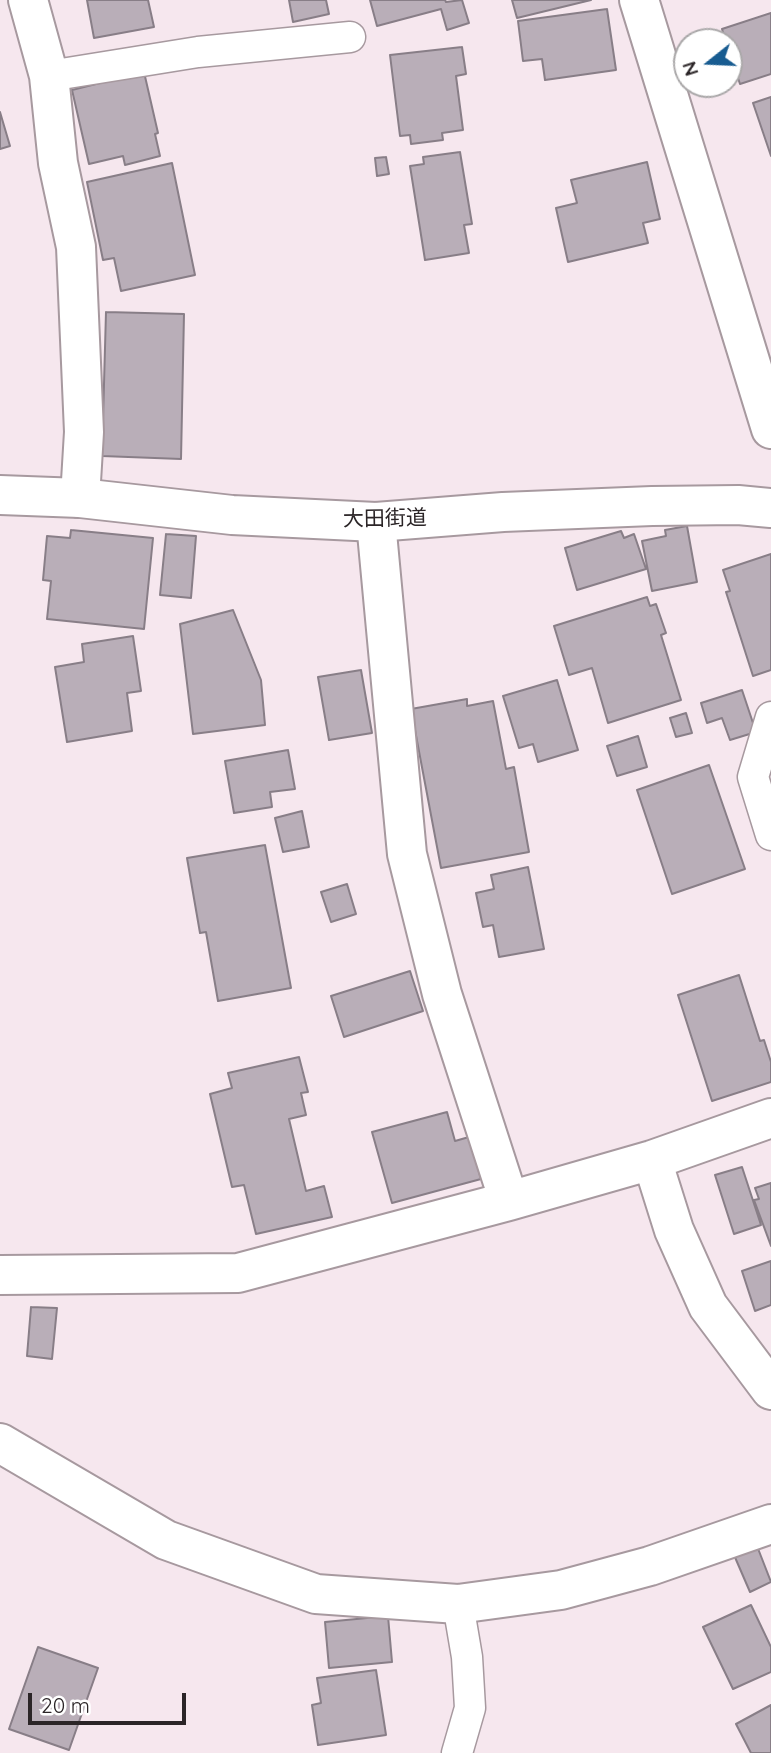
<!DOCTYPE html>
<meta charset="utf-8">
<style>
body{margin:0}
#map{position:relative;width:771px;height:1753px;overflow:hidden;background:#f6e7ee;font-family:Quicksand,sans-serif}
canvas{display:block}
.north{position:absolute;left:673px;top:28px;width:70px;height:70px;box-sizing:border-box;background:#fff;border:2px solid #aaa8a9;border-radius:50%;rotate:252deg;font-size:19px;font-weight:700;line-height:28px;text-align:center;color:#2b2527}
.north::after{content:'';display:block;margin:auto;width:24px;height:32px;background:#185c91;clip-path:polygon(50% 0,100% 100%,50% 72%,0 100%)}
.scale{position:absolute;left:28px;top:1693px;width:158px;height:32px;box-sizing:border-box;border:4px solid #2b2527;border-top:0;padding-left:9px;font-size:21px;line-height:24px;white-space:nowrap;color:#2b2527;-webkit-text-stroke:5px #fff;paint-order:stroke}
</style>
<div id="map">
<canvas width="771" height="1753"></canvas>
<div class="north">N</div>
<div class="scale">20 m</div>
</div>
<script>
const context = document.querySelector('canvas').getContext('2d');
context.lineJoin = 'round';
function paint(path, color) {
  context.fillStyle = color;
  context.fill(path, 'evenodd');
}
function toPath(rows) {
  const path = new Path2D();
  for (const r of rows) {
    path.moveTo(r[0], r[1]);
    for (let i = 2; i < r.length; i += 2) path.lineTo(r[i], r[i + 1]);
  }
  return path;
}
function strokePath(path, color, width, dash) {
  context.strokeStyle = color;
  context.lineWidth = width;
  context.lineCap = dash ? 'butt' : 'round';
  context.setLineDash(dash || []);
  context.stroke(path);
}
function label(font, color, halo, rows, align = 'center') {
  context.font = font + ' Quicksand,"Noto Sans JP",sans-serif';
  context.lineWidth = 5;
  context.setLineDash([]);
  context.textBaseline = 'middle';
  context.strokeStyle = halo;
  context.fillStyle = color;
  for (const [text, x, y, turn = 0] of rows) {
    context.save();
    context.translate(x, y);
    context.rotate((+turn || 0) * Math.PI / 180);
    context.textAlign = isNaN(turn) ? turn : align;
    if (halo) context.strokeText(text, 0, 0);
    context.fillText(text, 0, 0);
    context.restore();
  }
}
const building = toPath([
 [87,0,148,0,154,27,94,38,87,0],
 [289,0,326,0,329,14,293,22,289,0],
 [370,0,445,0,446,2,462,0,469,23,447,30,441,9,377,26,370,0],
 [512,0,591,0,517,18,512,0],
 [607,9,616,70,545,80,542,59,523,61,518,21,607,9],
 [771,13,771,74,740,84,729,51,729,42,726,42,722,29,771,13],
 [462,47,466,74,456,76,463,130,442,133,443,140,411,144,410,135,400,136,390,55,462,47],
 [144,72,158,133,155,134,160,156,125,165,123,156,89,164,72,90,144,72],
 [771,97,771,156,753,103,771,97],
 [0,112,10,146,0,149,0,112],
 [460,152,472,224,464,225,469,253,425,260,410,166,424,164,423,157,460,152],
 [386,157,389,174,377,176,375,158,386,157],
 [647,162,660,219,643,223,648,243,568,262,556,208,577,203,571,180,647,162],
 [172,163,195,275,121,291,114,258,103,260,87,182,172,163],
 [106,312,184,314,181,459,102,456,106,312],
 [687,526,697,582,652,591,642,541,666,536,665,530,687,526],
 [71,530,153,538,144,629,47,619,51,581,43,580,47,536,70,538,71,530],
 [621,531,624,538,634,534,646,569,577,590,565,548,621,531],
 [166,534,196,536,191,598,160,595,166,534],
 [771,554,771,670,753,676,726,592,730,591,723,570,771,554],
 [647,597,650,606,656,604,666,633,661,635,681,700,608,723,592,668,569,675,554,626,647,597],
 [233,610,261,680,265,725,193,734,180,624,233,610],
 [133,636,141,691,127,693,132,731,67,742,55,667,84,662,82,644,133,636],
 [361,670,372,733,329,740,318,677,361,670],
 [557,680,578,750,538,762,533,744,519,748,503,696,557,680],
 [742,690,756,732,730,740,722,718,707,723,701,703,742,690],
 [467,699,467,706,493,701,506,769,514,767,529,852,441,868,411,709,467,699],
 [686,713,692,733,676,737,670,718,686,713],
 [638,736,647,767,617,776,607,746,638,736],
 [288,750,295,789,270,792,272,807,234,813,225,761,288,750],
 [709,765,745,869,672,894,637,790,709,765],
 [302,811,309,847,283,852,275,818,302,811],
 [265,845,291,988,218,1001,206,932,200,933,187,858,265,845],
 [528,867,544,949,499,957,493,925,483,927,476,893,494,889,491,875,528,867],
 [347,884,356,914,331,922,321,892,347,884],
 [410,971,423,1011,344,1037,331,996,410,971],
 [739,975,760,1041,764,1040,771,1062,771,1082,712,1101,678,995,739,975],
 [299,1057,308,1092,301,1093,306,1115,289,1119,306,1191,324,1186,332,1217,256,1234,244,1185,232,1187,210,1094,232,1088,228,1073,299,1057],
 [447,1112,455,1141,469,1137,481,1179,392,1203,372,1132,447,1112],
 [742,1167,761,1225,734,1234,715,1175,742,1167],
 [771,1183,771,1246,754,1200,759,1199,755,1188,771,1183],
 [771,1261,771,1305,755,1311,742,1271,771,1261],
 [31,1307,57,1308,52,1359,27,1356,31,1307],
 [757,1546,771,1582,750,1592,734,1555,757,1546],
 [751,1605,771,1647,771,1672,733,1689,703,1627,751,1605],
 [388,1616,392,1662,329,1668,325,1622,388,1616],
 [38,1647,98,1668,69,1750,9,1729,38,1647],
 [376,1670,386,1735,318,1745,312,1705,321,1703,317,1678,376,1670],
 [771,1705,771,1753,751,1753,736,1724,771,1705]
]);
paint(building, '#b9aeb8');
strokePath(building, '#887e87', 2);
const service = toPath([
 [49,76,198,52,350,37],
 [771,717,753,777,771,835],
 [457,1753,470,1708,467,1657,458,1604]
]);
const minor = toPath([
 [28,0,49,76,58,163,76,247,84,432,80,498],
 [376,522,407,854,442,994,509,1201],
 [652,1160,674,1230,708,1306,771,1390],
 [0,1275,238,1273,509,1201,652,1160,771,1118],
 [0,1443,166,1540,316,1594,458,1604,561,1590,650,1566,771,1524]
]);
const tertiary = toPath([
 [639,0,771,429],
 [0,495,80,498,232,515,376,522,503,512,652,506,738,505,771,508]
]);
strokePath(service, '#a7999f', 33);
strokePath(minor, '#a7999f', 42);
strokePath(tertiary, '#a7999f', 42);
strokePath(service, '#fff', 30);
strokePath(minor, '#fff', 38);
strokePath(tertiary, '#fff', 38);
label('21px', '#2b2527', '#fff', [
 ["大田街道",385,519,-1]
]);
</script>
